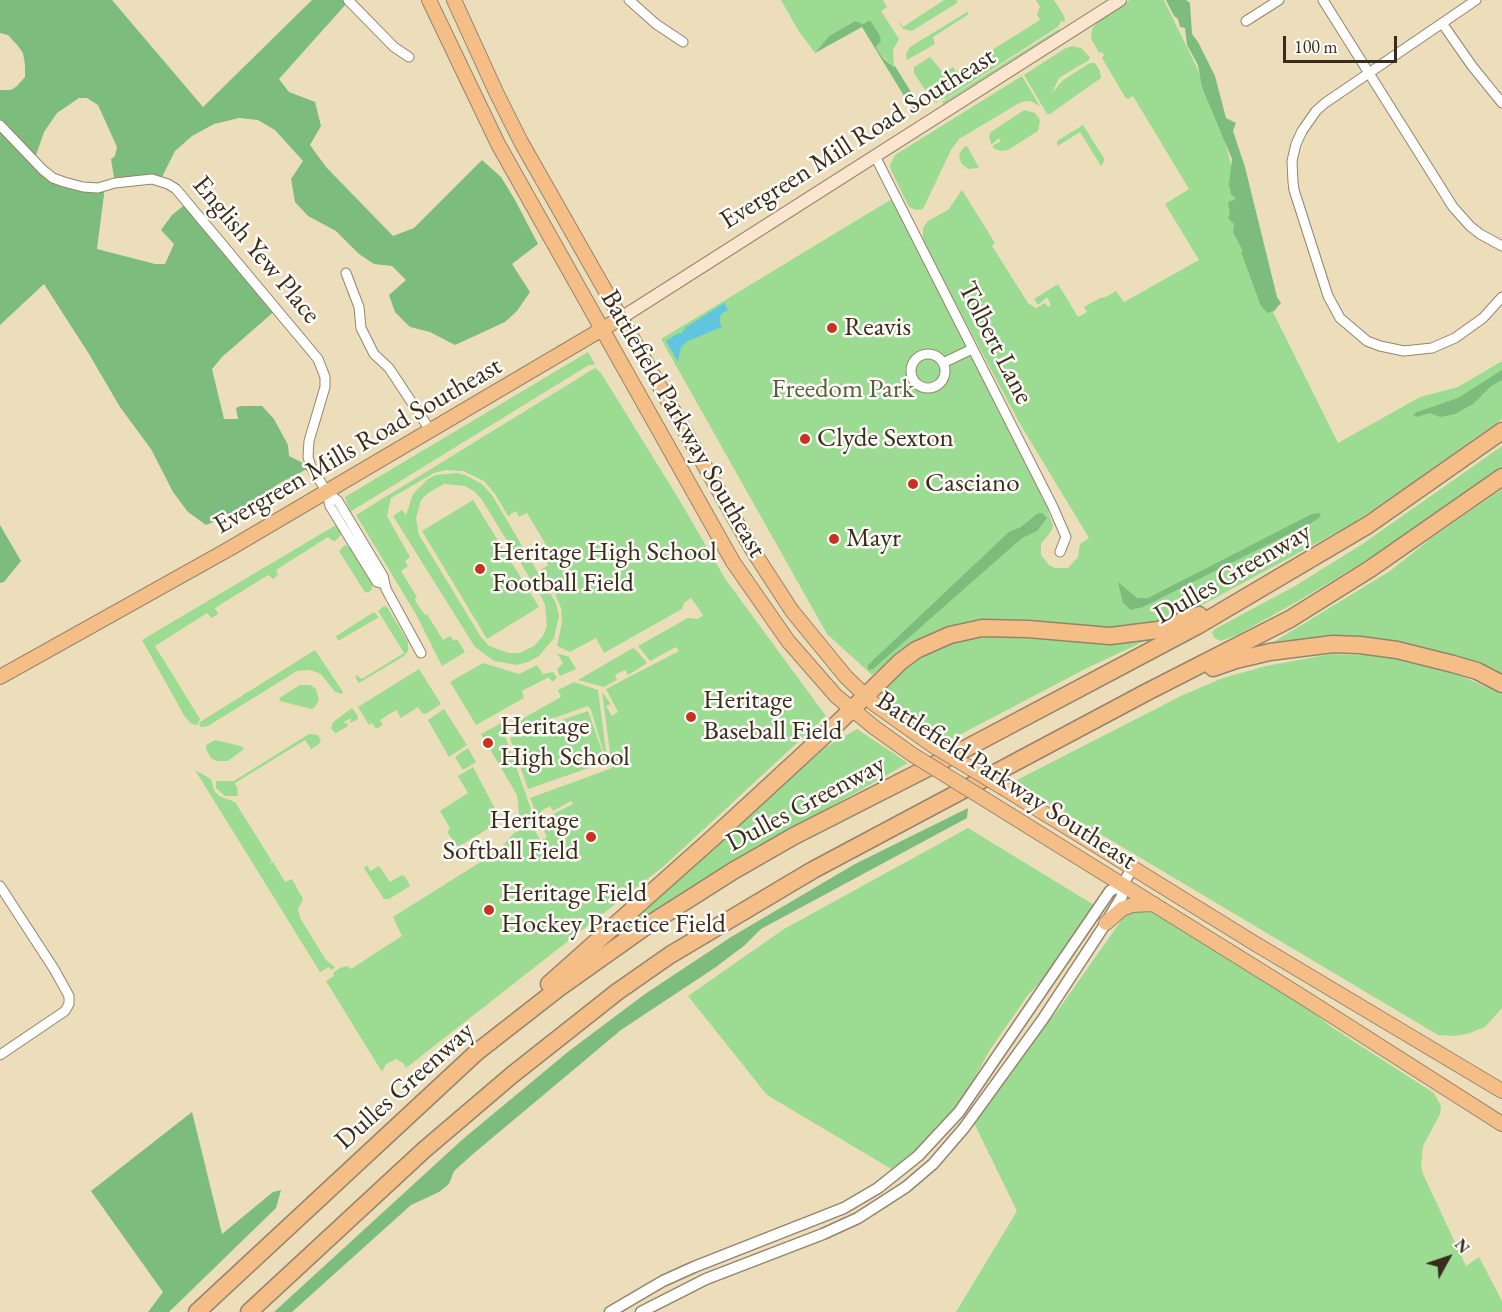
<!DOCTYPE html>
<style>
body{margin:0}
#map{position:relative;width:1502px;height:1312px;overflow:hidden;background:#eddebb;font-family:"EB Garamond",serif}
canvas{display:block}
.north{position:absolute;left:1418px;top:1228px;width:60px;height:60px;-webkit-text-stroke:4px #fdfcf7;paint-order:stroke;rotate:50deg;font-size:16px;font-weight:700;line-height:24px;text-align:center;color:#3b2a1e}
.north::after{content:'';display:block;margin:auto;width:21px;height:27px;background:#3b2a1e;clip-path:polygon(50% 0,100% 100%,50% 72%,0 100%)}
.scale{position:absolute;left:1283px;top:36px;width:114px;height:27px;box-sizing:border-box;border:3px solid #3b2a1e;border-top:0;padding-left:8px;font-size:18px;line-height:21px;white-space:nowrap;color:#3b2a1e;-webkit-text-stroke:4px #fdfcf7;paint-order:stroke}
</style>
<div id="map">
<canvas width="1502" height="1312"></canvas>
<div class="north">N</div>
<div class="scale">100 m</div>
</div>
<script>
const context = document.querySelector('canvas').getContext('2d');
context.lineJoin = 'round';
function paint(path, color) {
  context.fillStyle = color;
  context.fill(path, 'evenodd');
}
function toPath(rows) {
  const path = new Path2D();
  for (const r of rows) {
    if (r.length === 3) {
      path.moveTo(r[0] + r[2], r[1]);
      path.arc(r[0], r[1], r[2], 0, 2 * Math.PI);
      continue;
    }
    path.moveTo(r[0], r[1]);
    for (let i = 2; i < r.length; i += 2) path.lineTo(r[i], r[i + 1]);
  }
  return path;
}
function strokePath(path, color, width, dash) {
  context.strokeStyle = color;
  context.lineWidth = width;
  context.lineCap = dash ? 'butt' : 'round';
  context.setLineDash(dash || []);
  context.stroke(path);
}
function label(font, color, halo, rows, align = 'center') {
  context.font = font + ' "EB Garamond",serif';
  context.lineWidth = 5;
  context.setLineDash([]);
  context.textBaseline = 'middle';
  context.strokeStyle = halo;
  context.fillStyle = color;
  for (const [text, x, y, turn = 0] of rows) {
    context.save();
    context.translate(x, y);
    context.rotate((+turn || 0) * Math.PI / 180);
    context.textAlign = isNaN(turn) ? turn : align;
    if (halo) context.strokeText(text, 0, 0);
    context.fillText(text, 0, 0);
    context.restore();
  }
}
paint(toPath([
 [781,0,883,0,887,7,881,11,899,39,893,50,894,67,878,52,876,47,881,41,870,20,863,24,855,21,829,36,815,53,798,30],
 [944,0,957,0,957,3,912,31,903,29,896,18,903,27],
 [1036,0,1054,0,1064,16,1065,22,1061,21,1058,27,947,98,938,100,937,103,931,99,914,73,914,67,930,57,941,70,948,70,953,67,957,72,1040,20,1037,15,1040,7],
 [1130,0,1164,0,1217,109,1263,292,1338,443,1420,397,1458,387,1502,361,1502,419,1402,490,1350,525,1193,610,1159,622,1119,629,990,620,956,624,926,637,896,656,872,675,827,634,661,339,895,197,1053,507,1048,512,1053,525,1052,530,1041,544,1041,555,1049,565,1055,568,1068,568,1078,557,1080,544,1089,538,1020,424,932,259,923,239,923,228,928,221,948,210,962,190,995,243,992,246,1028,303,1036,308,1045,303,1048,307,1051,305,1047,297,1038,305,1034,299,1058,284,1078,317,1087,312,1084,307,1100,298,1106,297,1116,291,1124,302,1199,260,1165,204,1189,189,1133,96,1128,99,1125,97,1102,58,1104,55,1102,52,1099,53,1091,38,1092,29,1097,22],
 [967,12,969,14,933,37,935,44,907,60,906,54,910,47],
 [1062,27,1057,32,943,104,942,102],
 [1072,46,1081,48,1090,57,1089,60,1059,78,1052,93,1063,80,1090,63,1095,63,1100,71,1101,78,1050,114,1047,114,1024,75,1064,49],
 [1022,76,1040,106,1030,101,1021,102,959,139,951,150,923,209,916,210,909,207,891,170,890,165,895,155],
 [1024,110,1035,113,1037,116,1035,119,1038,116,1040,122,1038,131,1008,150,1001,151,995,149,992,146,1001,141,999,138,991,145,989,136,991,132],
 [1083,125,1105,160,1101,166,1080,132,1058,146,1057,144,1057,141],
 [965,146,967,146,979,168,968,169,961,163,959,154],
 [588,352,595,364,594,365,589,365,350,512,345,497],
 [595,368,601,373,680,501,726,580,826,716,664,866,406,1068,403,1063,396,1059,386,1064,382,1072,326,981,334,976,333,973,340,968,347,966,351,969,402,936,393,917,498,851,514,833,536,823,539,828,535,831,541,841,547,837,539,821,573,804,571,801,553,811,550,806,541,811,543,816,538,818,530,798,612,768,602,692,611,704,606,706,612,716,618,712,606,689,679,651,676,647,650,661,638,646,688,618,698,619,703,615,691,598,684,603,682,609,604,653,596,638,570,652,557,646,562,622,561,608,555,594,541,570,548,565,546,560,552,555,527,513,519,517,516,511,508,516,495,494,484,481,463,471,446,470,434,473,391,498,387,516,410,557,405,561,408,566,401,571,417,597,415,599,416,602,425,615,427,614,443,640,450,636,454,641,457,639,465,652,442,666,417,616,356,515],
 [1502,446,1502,467,1388,547,1300,600,1237,635,1221,641,1214,638,1212,632,1215,629,1295,586,1361,545],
 [457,473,465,475,482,484,492,495,556,603,559,616,554,638,539,656,528,662,517,665,494,661,475,647,393,516,402,510,406,515,413,494,428,479,436,475],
 [444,484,465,486,475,492,482,500,542,598,545,605,547,626,543,636,534,646,520,653,509,653,489,646,481,637,419,535,416,518,421,500,428,493],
 [1502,489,1502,679,1436,653,1267,646,1390,571,1433,537],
 [473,500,539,607,487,639,422,531],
 [336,525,341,531,341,535,335,541,333,541,328,537,276,570,278,575,273,579,268,575,215,608,218,614,212,618,207,613,155,646,200,719,197,725,192,724,185,717,142,640],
 [345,545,351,548,372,582,372,589,368,593,364,591,339,551],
 [384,606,387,607,408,642,408,651,404,656,359,683,356,679,356,675,362,679,404,653,378,611],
 [374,612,379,617,338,641,336,636],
 [987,637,1079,640,1147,640,1087,668,948,741,884,700,881,692,916,657,939,646,964,639],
 [633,648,638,652,647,663,628,675,625,670,615,675,617,680,604,687,578,680],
 [315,650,343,692,342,694,335,692,321,674,310,670,297,671,208,726,201,727,199,725,200,722],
 [557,653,569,657,576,669,560,676,557,669,563,663],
 [1331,654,1368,655,1405,659,1459,675,1502,694,1502,1008,1485,1027,1467,1034,1453,1036,1438,1035,1013,782,1183,695,1223,678,1266,666],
 [483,663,519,674,537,665,543,674,553,672,557,678,552,682,549,677,522,691,524,698,476,725,450,682],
 [419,669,441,704,426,714,422,713,418,707,401,718,396,710,380,720,383,725,376,729,372,723,369,725,358,707],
 [574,682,598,690,608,767,591,710,588,706,514,732,511,725,561,697,558,690],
 [300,685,310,685,316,689,319,700,314,708,311,709,280,701,279,698],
 [352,708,358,716,357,720,350,723,351,718,344,722,345,724,347,722,348,726,336,733,334,732,331,728,333,722],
 [444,709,467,745,449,757,428,720],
 [588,711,606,762,528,789,510,738],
 [503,722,506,727,508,727,511,733,505,736,535,820,516,829,519,814,517,795,481,734],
 [857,729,908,763,716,872,589,956,826,747],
 [309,734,318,735,321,741,319,744,311,749,305,740,235,783,238,790,237,791,238,796,225,796,216,788,216,781,234,781],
 [215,740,241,746,244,749,228,761,216,761,211,758,206,749,206,745],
 [468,748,476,762,463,770,455,757],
 [473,767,500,818,499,822,458,847,447,832,450,828,440,811,468,793,458,776],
 [195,770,211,779,214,790,219,796,235,802,272,861,267,865,273,862,285,882,292,879,303,899,298,909,300,918,326,960,335,967,333,969,331,970,329,967,320,972],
 [968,828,1094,905,1052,969,1028,995,990,1050,962,1100,932,1136,893,1170,767,1095,688,996,784,929],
 [367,865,370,871,379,866,390,882,402,875,404,877,405,876,410,886,389,899,384,899,364,868],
 [1148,909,1172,921,1290,995,1333,1028,1434,1093,1441,1106,1440,1114,1423,1146,1421,1165,1423,1174,1466,1266,1479,1257,1502,1301,1502,1312,956,1312,1017,1211,974,1123,1020,1058,1061,1006,1125,915,1130,911]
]), '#9bdc92');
paint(toPath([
 [0,0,112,0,203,107,312,0,344,0,347,3,279,79,289,92,315,102,321,126,310,145,326,167,393,236,414,228,482,160,501,177,515,200,538,244,512,264,530,292,517,311,505,322,455,345,430,332,410,327,395,312,389,295,406,280,392,266,374,264,359,254,336,231,308,216,295,202,291,179,303,161,275,130,258,120,239,118,214,124,192,136,175,151,160,181,115,183,111,159,115,156,117,147,98,105,87,98,79,98,57,113,44,132,34,161,53,178,105,187,97,249,155,264,165,264,174,244,161,230,172,215,188,202,277,309,222,357,212,369,224,419,238,419,236,408,241,406,262,406,274,419,288,445,289,456,311,467,280,483,231,515,206,525,188,512,173,492,151,449,120,407,89,354,44,284,0,325,0,90,11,90,17,86,25,77,25,65,23,53,18,46,8,35,0,33],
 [1166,0,1186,0,1190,3,1192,34,1198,42,1215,76,1226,118,1236,123,1233,131,1245,167,1277,297,1281,303,1274,311,1268,313,1261,306,1242,255,1241,253,1243,251,1233,232,1234,224,1228,218,1230,214,1228,202,1236,199,1231,194,1229,185,1232,159,1202,87,1198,65,1187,45,1185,28,1180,27,1178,19,1174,16],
 [870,20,880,36,881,41,876,47,878,51,884,59,894,67,895,66,919,105,920,110,915,114,862,27,815,53,829,36,855,21,863,24],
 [1502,370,1502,380,1491,386,1473,404,1455,414,1440,417,1430,413,1416,417,1413,415,1417,412,1458,398],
 [1042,513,1047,518,1037,531,1022,538,873,669,868,670,868,665,1009,532,1021,527,1037,514],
 [1319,513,1321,515,1319,518,1311,523,1143,607,1131,610,1123,603,1118,582,1137,598,1148,598,1312,514],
 [0,525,21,561,4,582,0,583],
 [968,808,967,818,761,929,745,945,716,967,621,1030,473,1154,454,1171,449,1184,439,1192,411,1205,292,1312,274,1312,463,1139,569,1051,645,994,731,937,855,864],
 [192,1112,222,1234,273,1192,281,1190,276,1208,169,1312,148,1312,163,1292,91,1191]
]), '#7cbc7c');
paint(toPath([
 [724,303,728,310,721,314,719,320,722,327,688,341,681,347,678,362,666,341,677,334,682,333,685,328]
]), '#60c5de');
const minor = toPath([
 [348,0,394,47,409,57],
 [629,0,656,24,683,42],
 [1323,0,1453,207,1470,226,1480,234,1502,246],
 [1476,0,1325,103,1316,111,1302,131,1296,144,1292,161,1293,182,1294,190,1328,296,1340,318,1367,341,1380,346,1404,351,1432,348,1455,338,1483,318,1502,297],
 [1246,21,1279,0],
 [1442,23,1472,66,1502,103],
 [0,125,43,170,53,178,64,182,83,187,98,188,115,183,152,179,168,184,176,189,318,359,325,377,325,387,309,441,308,457,311,467,327,492,338,501,383,576,386,589,421,653],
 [875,156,1053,507,1066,537,1060,552],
 [346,273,359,307,361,328,374,354,389,368,430,430],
 [928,371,17],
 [943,363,972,349],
 [327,492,330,506,349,537,377,582,384,584],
 [0,886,54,969,69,996,69,1004,65,1011,0,1055]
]);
const tertiary = toPath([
 [610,1312,663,1281,694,1267,844,1208,878,1188,918,1156,959,1112,1110,891,1122,885,1132,869],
 [641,1312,706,1279,823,1234,858,1218,906,1187,933,1164,964,1128,1043,1019,1106,923,1122,896,1122,885]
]);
const secondary = toPath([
 [621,318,1120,0]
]);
const primary = toPath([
 [429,0,498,144,733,562,788,641,836,696,875,728,913,755],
 [454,0,496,92,521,142,753,551,792,611,846,677,873,703,932,745],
 [0,677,229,549,621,318],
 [1005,789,1254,943,1502,1091],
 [986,800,1298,994,1502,1124],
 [1106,923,1122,909,1132,905,1154,904]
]);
const motorway = toPath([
 [1213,668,1236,660,1270,652,1333,644,1360,645,1397,650,1453,664,1477,671,1502,684],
 [549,984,714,837,841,720,900,662,916,650,950,635,982,628,1028,629,1110,636,1158,630,1199,615],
 [197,1312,477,1052,559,988,645,927,733,871,794,836,963,750,1197,626,1368,525,1502,431],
 [249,1312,424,1150,512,1075,617,992,670,955,813,870,1147,692,1290,619,1370,569,1502,477]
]);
strokePath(minor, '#94846c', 11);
strokePath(tertiary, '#94846c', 13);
strokePath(secondary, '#94846c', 14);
strokePath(primary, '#94846c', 16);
strokePath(motorway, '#94846c', 19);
strokePath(minor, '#fff', 9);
strokePath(tertiary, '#fff', 10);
strokePath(secondary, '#fbe5cf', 12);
strokePath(primary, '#f6be87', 14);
strokePath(motorway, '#f6be87', 16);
const primaryBridge = toPath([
 [932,745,1005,789],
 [913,755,986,800]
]);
strokePath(primaryBridge, '#94846c', 16, []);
strokePath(primaryBridge, '#f6be87', 14);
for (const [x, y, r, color] of [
 [832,328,6,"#c8321e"],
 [805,439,6,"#c8321e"],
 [913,484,6,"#c8321e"],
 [834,539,6,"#c8321e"],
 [480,569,6,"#c8321e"],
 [691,717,6,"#c8321e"],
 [488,743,6,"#c8321e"],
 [591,837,6,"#c8321e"],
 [489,910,6,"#c8321e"]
]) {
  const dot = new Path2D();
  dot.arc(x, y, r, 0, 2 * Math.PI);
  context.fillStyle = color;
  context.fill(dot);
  strokePath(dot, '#fdfcf7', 2);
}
label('27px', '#3b2a1e', '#fdfcf7', [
 ["Evergreen Mill Road Southeast",858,139,-32],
 ["English Yew Place",256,250,50],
 ["Tolbert Lane",995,343,63],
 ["Battlefield Parkway Southeast",683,424,60],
 ["Evergreen Mills Road Southeast",358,446,-30],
 ["Dulles Greenway",1233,574,-30],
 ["Battlefield Parkway Southeast",1006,781,33],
 ["Dulles Greenway",806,804,-28],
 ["Dulles Greenway",405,1086,-42]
]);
label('27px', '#3b2a1e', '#fdfcf7', [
 ["Reavis",844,328],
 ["Clyde Sexton",817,439],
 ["Casciano",925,484],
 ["Mayr",846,539],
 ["Heritage High School",492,553],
 ["Football Field",492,584],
 ["Heritage",703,701],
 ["Baseball Field",703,732],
 ["Heritage",500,727],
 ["High School",500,758],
 ["Heritage",579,821,"right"],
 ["Softball Field",579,852,"right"],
 ["Heritage Field",501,894],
 ["Hockey Practice Field",501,925]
], 'left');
label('27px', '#585f41', '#fdfcf7', [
 ["Freedom Park",843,390]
]);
</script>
